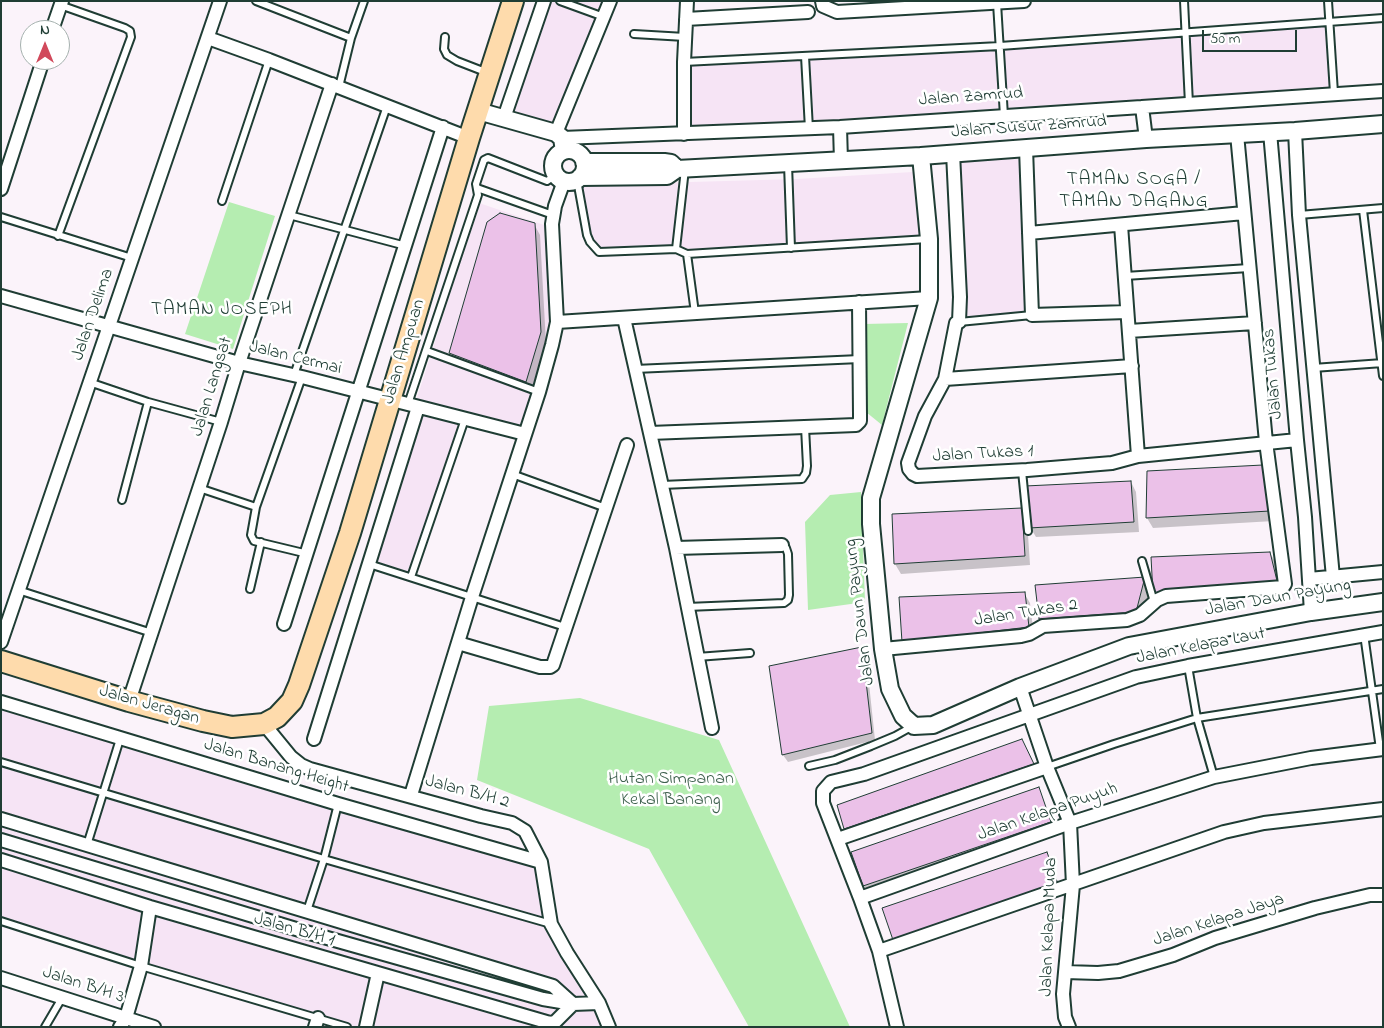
<!DOCTYPE html>
<style>
body{margin:0}
#map{position:relative;width:1384px;height:1028px;overflow:hidden;background:#fbf3fa;font-family:"Indie Flower",sans-serif}
canvas{display:block}
.frame{position:absolute;inset:0;border:2px solid #1f3d34;pointer-events:none}
.north{position:absolute;left:20px;top:20px;width:50px;height:50px;box-sizing:border-box;background:#fff;border:1px solid #a5b1ae;border-radius:50%;rotate:0deg;font-size:14px;font-weight:700;line-height:20px;text-align:center;color:#1f3d34}
.north::after{content:'';display:block;margin:auto;width:18px;height:22px;background:#d1495b;clip-path:polygon(50% 0,100% 100%,50% 72%,0 100%)}
.scale{position:absolute;left:1202px;top:30px;width:95px;height:22px;box-sizing:border-box;border:2px solid #1f3d34;border-top:0;padding-left:6px;font-size:15px;line-height:18px;white-space:nowrap;color:#1f3d34;-webkit-text-stroke:4px #fff;paint-order:stroke}
</style>
<div id="map">
<canvas width="1384" height="1028"></canvas>
<div class="frame"></div>
<div class="north">N</div>
<div class="scale">50 m</div>
</div>
<script>
const context = document.querySelector('canvas').getContext('2d');
context.lineJoin = 'round';
function paint(path, color) {
  context.fillStyle = color;
  context.fill(path, 'evenodd');
}
function toPath(rows) {
  const path = new Path2D();
  for (const r of rows) {
    if (r.length === 3) {
      path.moveTo(r[0] + r[2], r[1]);
      path.arc(r[0], r[1], r[2], 0, 2 * Math.PI);
      continue;
    }
    path.moveTo(r[0], r[1]);
    for (let i = 2; i < r.length; i += 2) path.lineTo(r[i], r[i + 1]);
  }
  return path;
}
function strokePath(path, color, width, dash) {
  context.strokeStyle = color;
  context.lineWidth = width;
  context.lineCap = dash ? 'butt' : 'round';
  context.setLineDash(dash || []);
  context.stroke(path);
}
function label(font, color, halo, rows, align = 'center') {
  context.font = font + ' "Indie Flower",sans-serif';
  context.lineWidth = 5;
  context.setLineDash([]);
  context.textBaseline = 'middle';
  context.strokeStyle = halo;
  context.fillStyle = color;
  for (const [text, x, y, turn = 0] of rows) {
    context.save();
    context.translate(x, y);
    context.rotate((+turn || 0) * Math.PI / 180);
    context.textAlign = isNaN(turn) ? turn : align;
    if (halo) context.strokeText(text, 0, 0);
    context.fillText(text, 0, 0);
    context.restore();
  }
}
paint(toPath([
 [539,1,615,1,563,130,499,124],
 [1332,19,1337,98,680,139,679,58,1010,42],
 [1031,155,1036,319,960,326,949,161],
 [929,171,936,242,684,257,675,251,598,255,590,249,584,238,575,189,584,185,797,179],
 [479,203,547,226,552,322,522,429,468,415,412,581,364,565],
 [1,695,545,858,556,924,614,1027,337,1027,161,975,1,924]
]), '#f6e4f5');
paint(toPath([
 [229,202,275,216,233,349,185,334],
 [908,323,882,425,866,412,864,324],
 [861,492,865,602,808,610,805,522,830,495],
 [580,698,719,740,850,1027,749,1027,649,849,477,780,489,706]
]), '#b5edb1');
paint(toPath([
 [534,224,540,235,546,343,531,391,456,363,451,353],
 [1262,467,1274,521,1153,528,1147,518],
 [1131,482,1136,492,1139,532,1036,537,1030,527],
 [1022,510,1027,520,1030,565,901,574,895,564],
 [1270,553,1276,563,1283,595,1160,604,1154,594],
 [1144,579,1150,589,1141,622,1046,629,1040,619],
 [1024,593,1030,603,1034,637,909,651],
 [862,648,866,655,875,740,788,762,783,755],
 [1024,745,1035,769,848,833,846,829,839,806],
 [1039,789,1052,827,867,890,864,886,852,853]
]), '#0003');
const building = toPath([
 [500,213,535,223,541,332,526,382,449,353,487,222,500,213],
 [1263,465,1270,511,1146,518,1147,471,1263,465],
 [1131,481,1134,522,1029,528,1025,486,1131,481],
 [1022,508,1025,556,894,564,892,514,1022,508],
 [1270,552,1278,585,1153,594,1151,557,1270,552],
 [1145,577,1136,612,1039,619,1035,585,1145,577],
 [1025,592,1029,627,902,642,899,597,1025,592],
 [862,647,872,733,782,755,769,666,862,647],
 [1022,739,1034,764,844,829,837,805,1022,739],
 [1039,787,1051,822,863,886,851,852,1039,787],
 [1047,852,1058,884,893,940,882,908,1047,852]
]);
paint(building, '#ebc1e8');
strokePath(building, '#1f3d34', 1);
const service = toPath([
 [256,1,351,38],
 [560,1,604,17],
 [1184,1,1189,104],
 [1328,1,1334,93],
 [997,3,1004,116],
 [634,34,685,37],
 [445,37,444,49,447,55,457,61,488,73],
 [805,56,809,129],
 [684,62,1000,46,1383,18],
 [339,87,351,38,364,1],
 [788,164,791,248],
 [577,180,587,235,590,242,599,252,676,249,687,254,928,239],
 [477,188,553,215],
 [222,201,269,60],
 [1363,210,1383,376],
 [289,215,406,246],
 [1299,215,1383,208],
 [1,217,132,258],
 [58,236,131,37,130,31,125,28,60,5],
 [676,249,685,169],
 [687,254,695,313],
 [1125,276,1249,268],
 [959,322,1032,315],
 [427,351,539,392],
 [1313,368,1383,363],
 [635,369,860,359],
 [294,375,387,106],
 [302,377,256,507,251,535,254,541,308,554],
 [89,382,148,402,221,422],
 [408,404,478,195,476,184,484,160,488,158,547,181,556,175],
 [1022,471,1028,531],
 [512,474,606,508],
 [662,485,802,479,806,473,807,466,805,427],
 [199,488,256,507],
 [122,500,148,402],
 [1142,561,1154,602],
 [369,564,565,627],
 [411,577,465,419],
 [250,589,261,542],
 [18,590,152,633],
 [687,607,784,603,788,600,789,595,788,554,786,548,782,545],
 [1364,634,1380,749],
 [697,657,750,653],
 [1188,666,1197,718,1214,777],
 [1,762,324,859,551,924],
 [809,766,835,760,871,746,895,736,913,726],
 [1047,767,1114,744,1197,718,1383,689],
 [87,845,120,739],
 [307,911,324,859,338,804],
 [1,921,141,966,347,1027],
 [45,1027,62,998]
]);
const minor = toPath([
 [822,1,823,6,837,12,1024,1],
 [686,19,808,12],
 [52,30,62,1],
 [208,38,269,60,469,138],
 [1142,107,1146,139],
 [504,118,544,1],
 [840,127,841,161],
 [1295,131,1299,215,1333,577],
 [1270,132,1297,440,1305,517,1311,612],
 [556,133,610,1],
 [684,134,684,62,687,1],
 [562,138,840,127,1383,91],
 [1026,148,1032,315,1127,312],
 [953,153,960,297,959,322,956,323,945,379,925,416,908,463,909,469,913,474,917,476,1027,470,1112,463,1138,456,1297,440],
 [1,189,43,60],
 [1121,225,1138,456],
 [1029,233,1244,213],
 [1,296,239,363,302,377,525,434],
 [624,318,676,548,712,728],
 [557,322,929,298],
 [1129,331,1255,323],
 [945,379,1132,366],
 [650,433,856,425,860,421,860,415,859,302],
 [676,548,782,545],
 [1309,579,1383,572],
 [284,624,443,127],
 [1,642,220,1],
 [458,643,540,667,550,667,553,665,627,445],
 [883,649,1021,636,1029,634,1043,626,1127,620,1140,615,1157,600,1166,596,1283,587,1285,584,1266,442,1237,134],
 [1020,687,1047,767,1070,823,1073,885,1063,994,1065,1017,1069,1027],
 [129,701,221,422,239,363,332,84],
 [1,702,338,804,541,862],
 [264,724,291,757,301,765,310,769,481,816,512,823,525,831,541,862,551,924,567,953,599,1003,609,1027],
 [314,739,418,407],
 [411,795,472,597,539,392,552,345,557,322,552,224,555,206,564,181],
 [1,819,553,986,573,1004],
 [838,839,1047,767],
 [1,840,306,932,543,999,573,1004,599,1003],
 [1,860,150,907,550,1023,555,1022,573,1004],
 [860,898,823,803,823,791,831,782,864,774,1136,677,1188,666,1383,632],
 [879,951,1224,832,1264,823,1383,809],
 [1065,972,1098,973,1119,971,1173,955,1215,938,1315,908,1370,895,1383,895],
 [1,978,154,1027],
 [120,1027,126,1018,141,966,150,907],
 [315,1027,318,1018],
 [366,1027,378,973],
 [897,1027,879,951,860,898,1070,823,1214,777,1311,758,1383,749]
]);
const tertiary = toPath([
 [478,111,556,133,562,138,564,151],
 [569,166,16],
 [921,156,929,239,929,298,871,498,871,524,883,649,890,689,903,716,914,726,933,725,1020,687,1129,646,1311,612,1383,602],
 [584,162,664,162,671,163,677,169],
 [677,169,921,156,1146,139,1295,131,1383,124],
 [580,177,667,176,677,169]
]);
const primary = toPath([
 [1,661,129,701,203,721,232,727,264,724,277,717,292,701,299,685,350,533,469,138,513,1]
]);
strokePath(service, '#1f3d34', 10);
strokePath(minor, '#1f3d34', 16);
strokePath(tertiary, '#1f3d34', 20);
strokePath(primary, '#1f3d34', 24);
strokePath(service, '#fff', 6);
strokePath(minor, '#fff', 12);
strokePath(tertiary, '#fff', 16);
strokePath(primary, '#fedbac', 20);
label('18px', '#1f3d34', '#fff', [
 ["Jalan Zamrud",971,98,-4],
 ["Jalan Susur Zamrud",1029,128,-4],
 ["Jalan Delima",94,315,-71],
 ["Jalan Ampuan",405,352,-73],
 ["Jalan Cermai",295,359,14],
 ["Jalan Tukas",1274,374,-95],
 ["Jalan Langsat",213,387,-73],
 ["Jalan Tukas 1",983,455,-3],
 ["Jalan Daun Payung",1278,599,-10],
 ["Jalan Daun Payung",861,612,-97],
 ["Jalan Tukas 2",1026,614,-9],
 ["Jalan Kelapa Laut",1201,647,-11],
 ["Jalan Jeragan",149,706,16],
 ["Jalan Banang Height",276,767,17],
 ["Jalan B/H 2",467,793,15],
 ["Jalan Kelapa Puyuh",1048,813,-19],
 ["Jalan Kelapa Jaya",1219,921,-18],
 ["Jalan Kelapa Muda",1050,927,-88],
 ["Jalan B/H 1",294,931,16],
 ["Jalan B/H 3",83,986,18]
]);
label('18px', '#3d604d', '#fff', [
 ["Hutan Simpanan",671,780],
 ["Kekal Banang",671,801]
]);
context.letterSpacing = '1px';
label('19px', '#1f3d34', '#fff', [
 ["TAMAN SOGA /",1134,181],
 ["TAMAN DAGANG",1134,203],
 ["TAMAN JOSEPH",222,311]
]);
context.letterSpacing = '0px';
</script>
